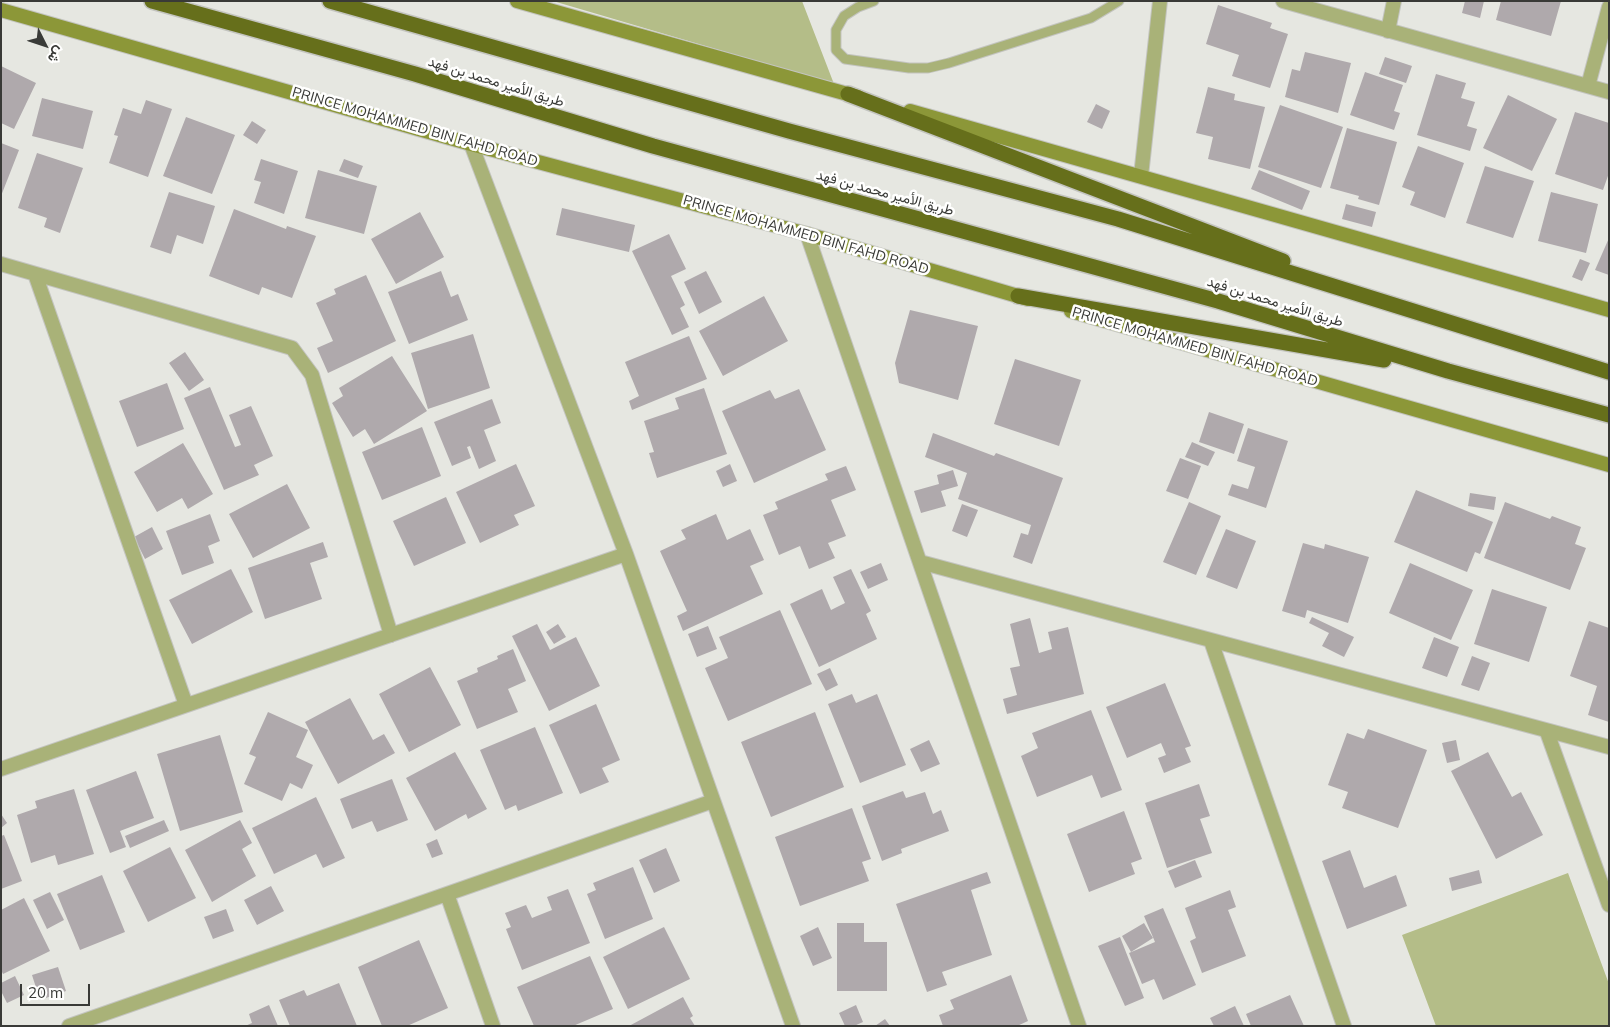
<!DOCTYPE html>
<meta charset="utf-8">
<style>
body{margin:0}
#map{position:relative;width:1610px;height:1027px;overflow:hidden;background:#e6e7e1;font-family:Mulish,Vazirmatn,sans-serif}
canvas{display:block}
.frame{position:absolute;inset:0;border:2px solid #393a37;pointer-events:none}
.north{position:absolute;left:20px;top:20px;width:50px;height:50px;-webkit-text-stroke:4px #fffffe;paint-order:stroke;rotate:131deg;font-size:14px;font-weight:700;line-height:20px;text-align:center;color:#393a37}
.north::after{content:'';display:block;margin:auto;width:18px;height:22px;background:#393a37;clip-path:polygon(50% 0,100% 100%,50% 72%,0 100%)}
.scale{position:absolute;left:20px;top:984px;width:70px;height:22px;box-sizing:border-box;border:2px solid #393a37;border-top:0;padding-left:6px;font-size:15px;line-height:18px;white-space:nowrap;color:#393a37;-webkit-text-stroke:4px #fffffe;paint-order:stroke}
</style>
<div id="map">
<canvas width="1610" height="1027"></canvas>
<div class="frame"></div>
<div class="north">ش</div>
<div class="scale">20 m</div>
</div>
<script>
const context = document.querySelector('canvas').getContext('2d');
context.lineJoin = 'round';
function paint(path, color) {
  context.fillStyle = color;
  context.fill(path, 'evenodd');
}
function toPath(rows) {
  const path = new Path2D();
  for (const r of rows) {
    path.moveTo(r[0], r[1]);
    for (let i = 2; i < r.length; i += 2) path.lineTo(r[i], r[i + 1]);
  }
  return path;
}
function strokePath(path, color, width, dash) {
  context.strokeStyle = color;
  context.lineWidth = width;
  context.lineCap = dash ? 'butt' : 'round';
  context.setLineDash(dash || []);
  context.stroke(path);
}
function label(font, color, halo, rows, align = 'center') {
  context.font = font + ' Mulish,Vazirmatn,sans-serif';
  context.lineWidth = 5;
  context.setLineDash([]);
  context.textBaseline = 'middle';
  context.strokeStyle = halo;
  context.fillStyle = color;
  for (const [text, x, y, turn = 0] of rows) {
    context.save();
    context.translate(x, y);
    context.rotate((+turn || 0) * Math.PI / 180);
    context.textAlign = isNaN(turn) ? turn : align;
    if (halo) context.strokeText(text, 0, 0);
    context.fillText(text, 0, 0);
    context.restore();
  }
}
paint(toPath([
 [553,1,802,1,834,84],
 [1568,873,1609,984,1609,1026,1436,1026,1402,935]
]), '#b4bd88');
paint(toPath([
 [1465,1,1484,1,1480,18,1462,13],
 [1501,1,1561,1,1551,36,1496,20],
 [1218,5,1272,23,1270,28,1288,34,1270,88,1232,76,1239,55,1206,44],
 [1305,52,1351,63,1338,113,1285,97,1292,69,1300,71],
 [1385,57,1412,66,1406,83,1379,74],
 [1,66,36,83,14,129,1,123],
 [1365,72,1403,85,1394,111,1400,113,1394,130,1350,115],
 [1436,74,1466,83,1461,98,1475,102,1467,126,1477,129,1470,151,1417,135],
 [1208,87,1235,94,1234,100,1265,107,1250,169,1208,159,1213,137,1196,133],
 [1508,95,1557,119,1532,171,1483,148],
 [42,98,93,111,83,149,32,136],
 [146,100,172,109,148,177,109,163,118,136,114,135,123,108,141,114],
 [1096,104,1110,111,1102,129,1087,122],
 [1280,105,1343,127,1321,188,1258,167],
 [1575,112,1609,123,1609,173,1603,190,1555,174],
 [186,117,235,135,212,194,163,176],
 [252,121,266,130,257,144,243,135],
 [1347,128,1397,142,1379,205,1358,199,1359,196,1330,188],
 [1,143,19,150,1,196],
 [1418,146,1464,163,1445,218,1410,205,1415,192,1402,187],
 [37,153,83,168,60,233,44,227,47,218,18,208],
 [261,159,298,171,284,214,254,203,261,182,254,180],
 [344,159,363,166,358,178,339,171],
 [1485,166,1534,181,1513,238,1466,223],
 [318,170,377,186,364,234,305,218],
 [1259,170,1310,191,1302,210,1251,189],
 [169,192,215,206,203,244,177,235,171,254,150,247],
 [1551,192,1598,204,1586,253,1538,241],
 [1346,204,1376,212,1372,227,1342,219],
 [562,208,635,225,629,252,556,235],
 [234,209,286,229,287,226,316,236,292,298,262,287,259,295,209,276],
 [420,212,444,257,396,284,371,239],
 [669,234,686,269,671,276,685,305,680,308,689,327,672,335,632,251],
 [1609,238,1609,275,1595,270],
 [1580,259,1590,263,1582,281,1572,277],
 [441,271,451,297,458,294,468,320,409,344,388,292],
 [706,271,722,302,699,314,684,282],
 [366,275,396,341,328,373,317,348,333,341,316,303,336,294,334,289],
 [764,296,788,341,723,376,699,331],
 [910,310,978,326,958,400,899,383,895,363],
 [473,334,490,388,428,409,411,353],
 [689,336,707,379,632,410,629,401,639,396,625,362],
 [185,352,204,380,189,391,169,363],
 [392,356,427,411,374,444,365,429,353,437,332,403,343,396,339,388],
 [1015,359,1081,380,1059,446,994,424],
 [167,383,184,429,137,447,119,401],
 [210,387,235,447,241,445,229,415,251,406,273,456,254,465,259,475,224,490,184,398],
 [704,388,727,454,657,478,649,453,654,452,644,421,679,409,675,398],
 [799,389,826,450,754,483,722,411,770,390,775,399],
 [492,399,501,423,484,430,496,461,479,469,470,446,467,447,471,458,452,466,434,422],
 [1209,412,1244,424,1234,454,1199,442],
 [422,427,441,476,382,500,362,452],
 [1248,428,1288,441,1266,508,1228,495,1232,484,1248,489,1255,467,1237,461],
 [933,433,994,456,996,453,1063,478,1032,564,1013,557,1021,533,1028,535,1031,525,958,499,967,473,925,457],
 [1192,442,1215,452,1208,466,1185,457],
 [183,443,213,494,188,509,182,498,157,512,134,472],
 [1180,458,1201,466,1188,499,1166,491],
 [516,464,535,506,514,515,519,525,480,543,456,492],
 [730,464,737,481,723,487,716,471],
 [846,466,856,490,831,500,846,536,828,543,835,558,809,569,800,546,779,555,763,515,778,509,775,502,828,480,825,474],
 [953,470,958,486,941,491,946,506,921,513,914,491,939,484,937,475],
 [287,484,310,528,253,558,229,514],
 [1416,490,1493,522,1480,554,1475,552,1467,572,1394,542],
 [1470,493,1496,497,1494,510,1468,506],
 [446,497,466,543,414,566,393,521],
 [1189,502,1221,516,1196,575,1163,562],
 [1505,502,1550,519,1552,516,1581,527,1575,544,1586,548,1570,590,1484,558],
 [962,504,978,510,967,537,952,531],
 [210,514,220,541,208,546,214,563,182,575,166,531],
 [716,514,727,540,750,529,764,560,750,566,763,594,683,631,677,616,687,611,660,551,686,539,681,530],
 [152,527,163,549,145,559,134,537],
 [1226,529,1256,541,1237,589,1206,577],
 [323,542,328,557,310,563,322,599,265,619,248,568],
 [1303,543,1324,549,1325,544,1369,557,1348,623,1307,610,1305,618,1282,611],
 [881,563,888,580,868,589,860,572],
 [1410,563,1473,590,1451,640,1389,613],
 [231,569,253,612,192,644,169,600],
 [851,569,871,611,866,614,877,639,819,667,790,604,822,589,831,610,845,603,833,577],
 [1492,589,1547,607,1529,662,1474,644],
 [780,610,812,684,728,721,705,668,728,658,719,637],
 [1312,617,1354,637,1344,657,1322,646,1329,633,1309,623],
 [1030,618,1039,653,1052,649,1048,632,1068,627,1084,694,1007,714,1003,699,1017,695,1010,668,1020,666,1010,624],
 [1589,621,1609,628,1609,722,1588,715,1597,686,1570,676],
 [537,624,550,650,576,637,600,686,549,711,512,636],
 [558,624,566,637,554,644,546,632],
 [708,626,717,649,697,657,688,634],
 [1434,637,1459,647,1447,677,1422,668],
 [513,649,526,681,508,689,518,712,477,729,457,681,478,672,477,668,498,659,497,656],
 [1472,656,1490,663,1479,691,1461,685],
 [430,667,461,725,409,752,379,694],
 [830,668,838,685,826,691,817,674],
 [1165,683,1191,746,1185,748,1191,762,1164,773,1158,758,1166,755,1161,743,1127,758,1106,707],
 [852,694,856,703,877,694,906,765,860,783,828,704],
 [350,698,373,740,384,734,395,753,338,784,305,722],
 [596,704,620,760,602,768,609,782,580,794,549,725],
 [1091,710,1122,790,1101,798,1092,775,1037,797,1021,756,1038,748,1032,733],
 [268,712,308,730,296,757,313,765,302,789,290,783,282,801,244,784,256,757,249,754],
 [815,712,844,787,771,817,741,742],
 [535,727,563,793,518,811,516,805,505,810,480,750],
 [1368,729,1427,750,1398,828,1342,808,1348,792,1328,785,1347,733,1364,739],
 [220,735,243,812,180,831,157,754],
 [929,740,940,764,921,772,910,749],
 [1456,740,1460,760,1447,763,1442,743],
 [455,752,487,809,468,819,466,814,435,831,406,778],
 [1488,752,1512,797,1521,792,1543,835,1496,859,1451,771],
 [136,771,154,818,120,831,126,847,110,853,86,790],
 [392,779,408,820,377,832,372,821,352,829,340,799],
 [1199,784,1210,816,1200,819,1212,853,1167,868,1145,803],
 [74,789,94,854,58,865,55,855,31,863,17,815,37,808,35,801],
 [903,791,906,798,925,792,933,814,941,810,949,831,901,849,902,853,882,861,862,806],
 [316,797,345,858,323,868,316,854,274,874,252,828],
 [852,808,871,859,862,862,869,881,800,906,775,837],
 [1124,811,1142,859,1131,863,1135,874,1089,892,1067,834],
 [1,814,7,823,1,828],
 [164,820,169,831,130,848,125,836],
 [240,820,252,843,242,849,256,876,212,902,185,850],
 [4,835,22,881,1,889,1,836],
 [437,839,443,854,432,858,426,844],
 [170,847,196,898,148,922,123,871],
 [666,848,680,881,654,893,639,860],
 [1350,850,1364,888,1396,875,1407,906,1347,929,1322,861],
 [1195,860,1202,877,1175,888,1168,871],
 [633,867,653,919,605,939,587,894,596,890,593,883],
 [1479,870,1482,883,1452,891,1449,878],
 [987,872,991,883,971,890,992,955,942,972,947,985,927,992,896,904],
 [102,875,125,932,80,950,57,894],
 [271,886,284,911,257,925,244,900],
 [568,889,590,943,522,970,506,929,511,927,505,913,526,905,532,918,552,910,547,897],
 [1230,890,1236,907,1228,910,1246,956,1202,973,1190,941,1196,938,1185,908],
 [50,892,64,920,47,929,33,900],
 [24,898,50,951,3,974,1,970,1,910],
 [1163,908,1196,985,1163,1000,1154,979,1142,984,1129,953,1155,942,1144,916],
 [226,909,234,931,213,939,204,917],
 [837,923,864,923,864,942,887,942,887,991,837,991],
 [1144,923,1153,938,1131,952,1122,936],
 [664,927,690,979,628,1009,603,957],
 [818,927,832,958,813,966,800,936],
 [1120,937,1144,998,1125,1006,1098,946],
 [419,940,448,1008,407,1026,382,1026,358,967],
 [590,956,613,1009,573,1026,534,1026,517,987],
 [58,967,66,991,40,1000,32,975],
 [1011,975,1028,1021,1017,1026,943,1026,939,1015,954,1009,950,1000],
 [15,976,24,995,7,1003,1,991,1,983],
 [339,983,357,1026,290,1026,279,1000,304,990,307,996],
 [1290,995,1304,1026,1251,1026,1246,1014],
 [683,997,693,1016,690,1018,695,1026,629,1026],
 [269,1005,278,1026,245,1026,252,1023,249,1014],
 [856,1005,863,1022,854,1026,845,1026,839,1013],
 [1235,1006,1244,1026,1214,1026,1210,1018],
 [885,1019,890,1026,875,1026]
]), '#afa9ac');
const service = toPath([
 [874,1,858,7,844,16,836,30,836,50,845,59,909,68,928,68,949,63,1091,18,1119,1]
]);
const minor = toPath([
 [1283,1,1609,92],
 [1388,31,1394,1],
 [1588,86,1609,7],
 [471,144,626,554,793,1026],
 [1141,176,1160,1],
 [807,234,1079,1026],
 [1,264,292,348,312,375,391,635],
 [35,274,186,705],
 [920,562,1609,747],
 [1211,641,1344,1026],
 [1547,732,1609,905],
 [1,769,626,554],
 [447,894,493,1026],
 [69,1026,713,801]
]);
const secondary = toPath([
 [517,1,858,97],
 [1,10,471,144,807,234,1028,299],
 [910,111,1609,310],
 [1071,311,1609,465]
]);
const motorway = toPath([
 [152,1,415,74,653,146,1218,301,1448,371,1609,415],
 [330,1,789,131,1118,219,1609,372],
 [848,94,1283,261],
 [1018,296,1384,360]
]);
strokePath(service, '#c3c4bf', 11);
strokePath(minor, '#c3c4bf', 16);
strokePath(secondary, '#c3c4bf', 16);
strokePath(motorway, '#c3c4bf', 18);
strokePath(service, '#a9b278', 9);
strokePath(minor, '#a9b278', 14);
strokePath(secondary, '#8c9738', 14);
strokePath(motorway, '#666f1b', 15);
label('14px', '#393a37', '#fffffe', [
 ["طريق الأمير محمد بن فهد",496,82,17],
 ["PRINCE MOHAMMED BIN FAHD ROAD",415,127,16],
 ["طريق الأمير محمد بن فهد",885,193,15],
 ["PRINCE MOHAMMED BIN FAHD ROAD",806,235,16],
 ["طريق الأمير محمد بن فهد",1275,302,17],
 ["PRINCE MOHAMMED BIN FAHD ROAD",1195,347,16]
]);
</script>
